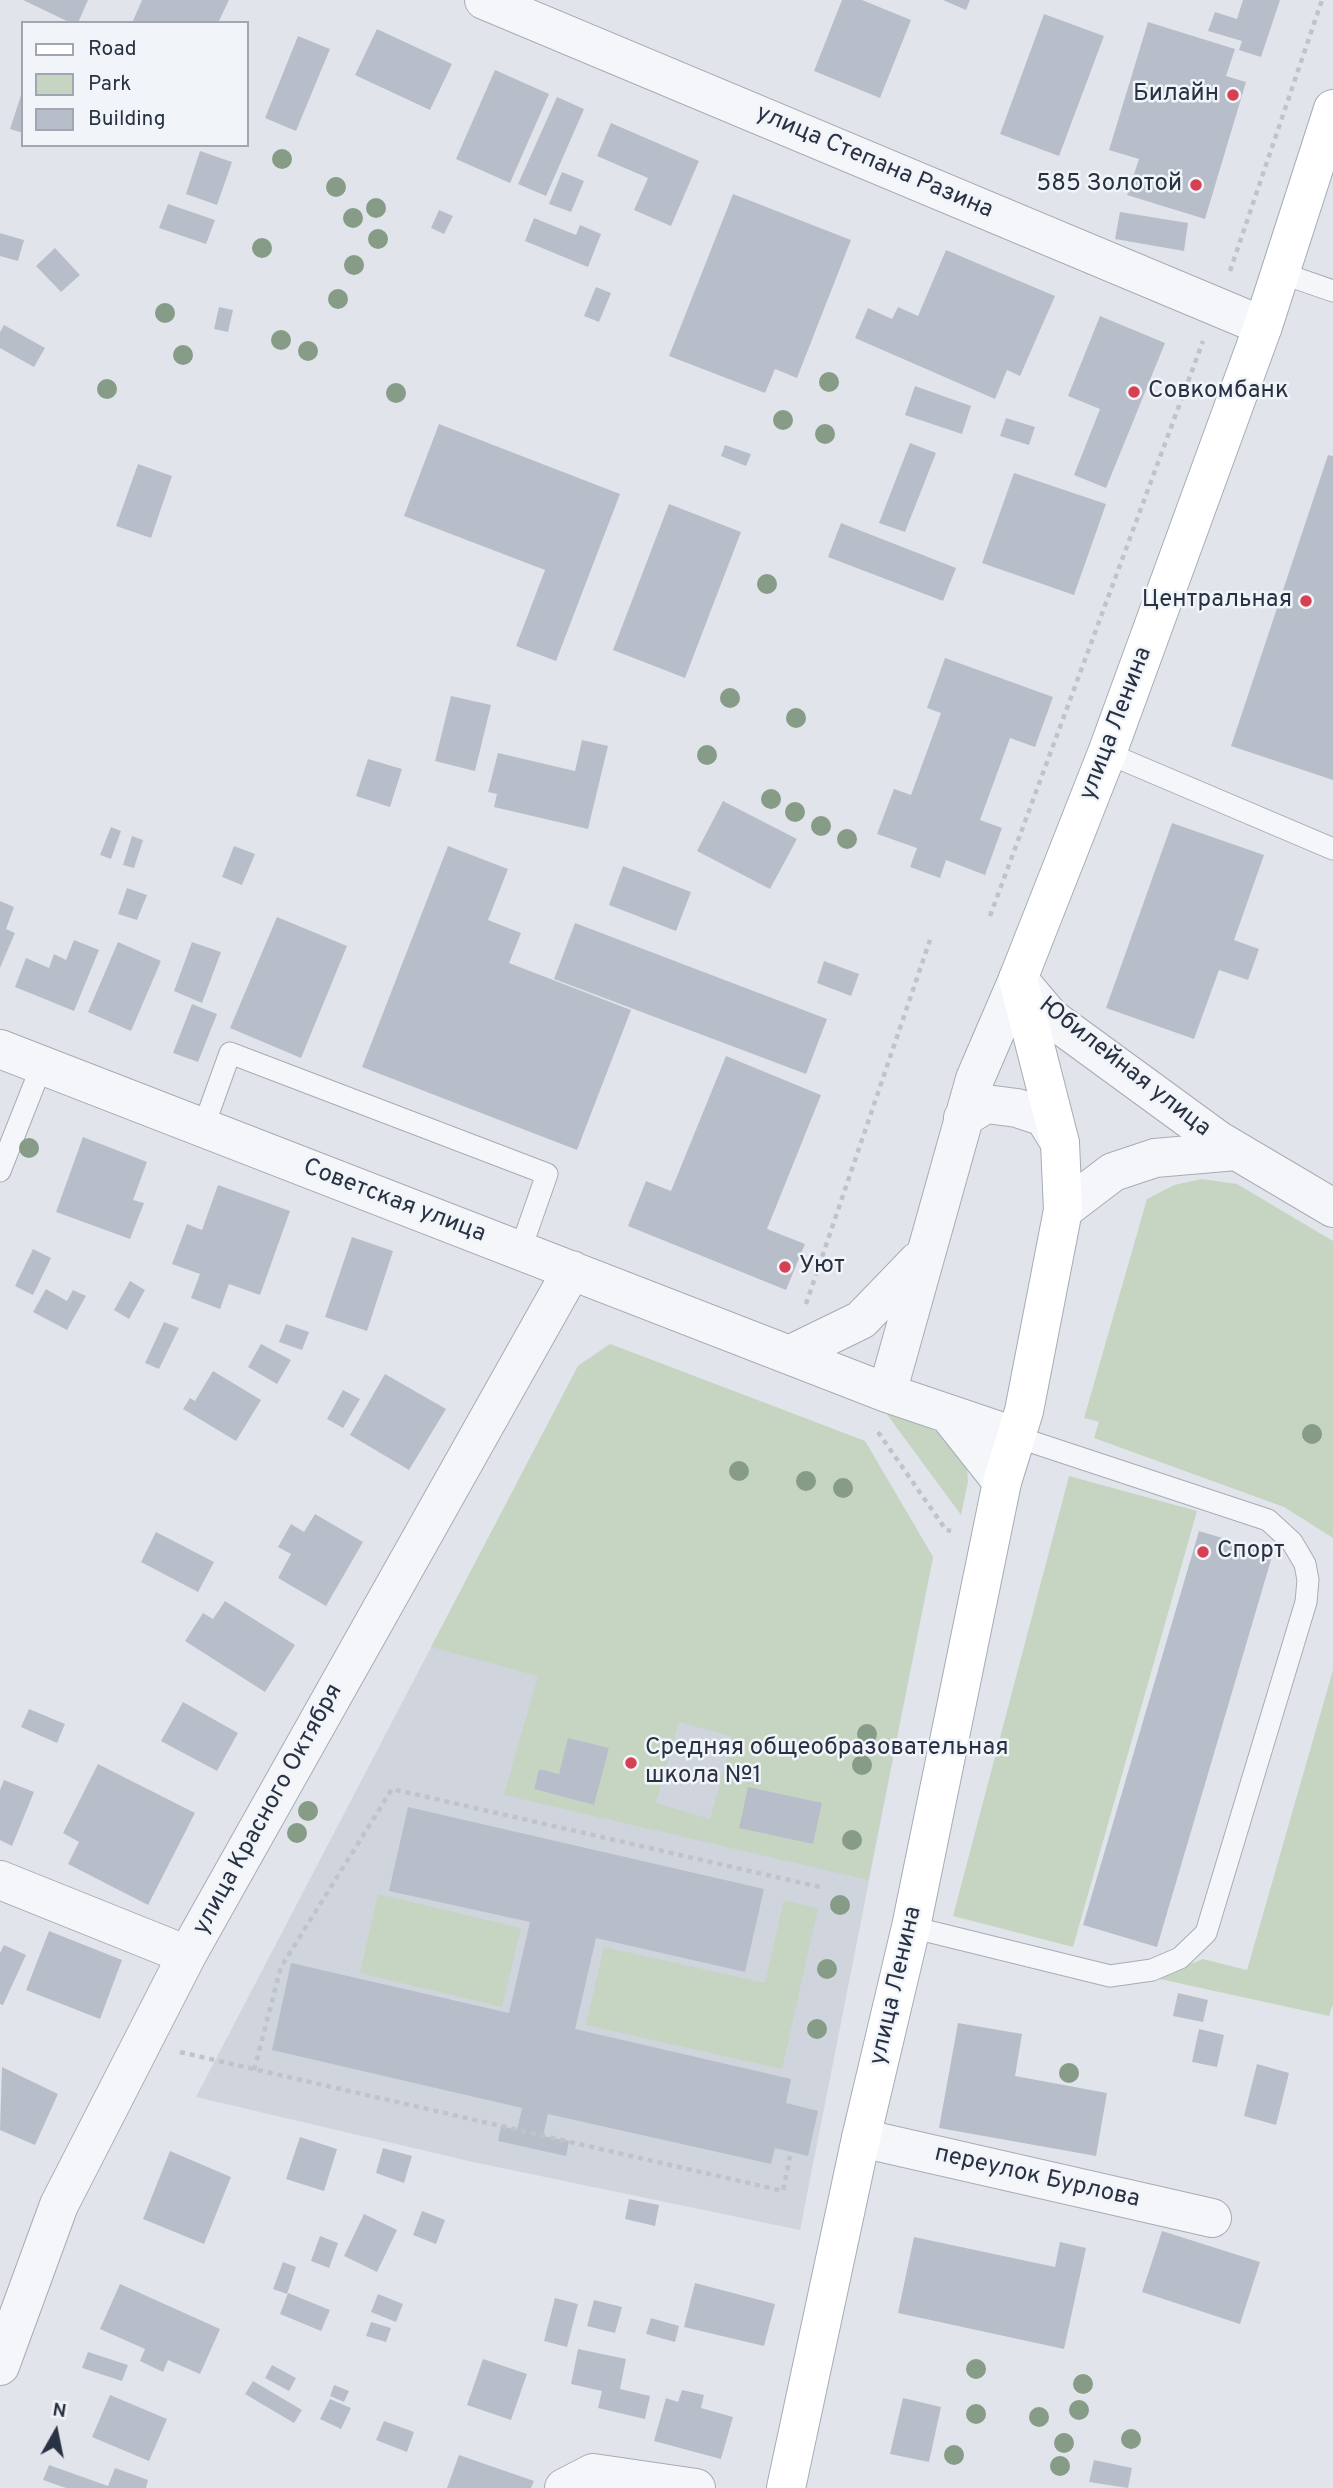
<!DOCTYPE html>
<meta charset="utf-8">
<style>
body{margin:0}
#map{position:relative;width:1333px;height:2488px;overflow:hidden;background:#e1e5eb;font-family:Overpass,sans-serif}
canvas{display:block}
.legend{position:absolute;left:21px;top:21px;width:228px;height:126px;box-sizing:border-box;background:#f1f4f8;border:2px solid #a1a6b0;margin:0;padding:9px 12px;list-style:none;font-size:21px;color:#283244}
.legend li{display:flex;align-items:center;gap:14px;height:35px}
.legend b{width:35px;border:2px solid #a1a6b0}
.north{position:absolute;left:21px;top:2397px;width:70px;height:70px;-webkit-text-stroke:5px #f1f4f8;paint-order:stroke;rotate:9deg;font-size:19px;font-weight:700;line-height:28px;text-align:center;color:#283244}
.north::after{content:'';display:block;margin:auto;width:24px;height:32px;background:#283244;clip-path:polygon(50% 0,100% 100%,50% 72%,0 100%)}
</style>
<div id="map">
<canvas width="1333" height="2488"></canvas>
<ul class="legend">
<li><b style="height:9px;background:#fff"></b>Road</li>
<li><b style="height:19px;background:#c6d5c2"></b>Park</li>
<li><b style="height:19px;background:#b8bec9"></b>Building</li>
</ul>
<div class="north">N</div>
</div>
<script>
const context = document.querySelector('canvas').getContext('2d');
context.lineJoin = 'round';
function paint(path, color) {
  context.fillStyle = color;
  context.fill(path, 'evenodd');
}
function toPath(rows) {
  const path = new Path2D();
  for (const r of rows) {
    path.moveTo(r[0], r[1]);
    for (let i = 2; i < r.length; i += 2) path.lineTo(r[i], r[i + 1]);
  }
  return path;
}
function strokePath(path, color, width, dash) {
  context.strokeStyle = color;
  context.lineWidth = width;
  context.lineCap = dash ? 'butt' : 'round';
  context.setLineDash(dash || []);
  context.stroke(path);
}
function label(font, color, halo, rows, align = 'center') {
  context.font = font + ' Overpass,sans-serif';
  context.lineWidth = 5;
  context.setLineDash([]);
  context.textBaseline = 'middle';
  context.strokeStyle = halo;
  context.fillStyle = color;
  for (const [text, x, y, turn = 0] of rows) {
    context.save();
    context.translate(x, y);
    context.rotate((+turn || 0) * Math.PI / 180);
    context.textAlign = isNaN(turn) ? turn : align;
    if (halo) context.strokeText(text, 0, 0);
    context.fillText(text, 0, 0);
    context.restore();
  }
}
paint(toPath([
 [610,1344,865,1441,933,1557,800,2230,473,2162,196,2097,578,1366]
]), '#cfd4dd');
paint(toPath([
 [1202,1179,1237,1184,1333,1241,1333,1538,1284,1507,1094,1438,1099,1422,1084,1418,1147,1199,1174,1185],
 [610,1344,865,1441,933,1557,868,1880,504,1795,538,1676,431,1647,578,1366],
 [679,1722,733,1737,710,1819,656,1803],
 [568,1738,609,1749,594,1805,534,1789,539,1769,559,1774],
 [822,1804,812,1844,739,1827],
 [880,1405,946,1436,967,1463,968,1482,961,1515],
 [1069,1476,1197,1511,1073,1947,953,1916],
 [1333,1670,1333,2004,1329,2016,1155,1978,1203,1959,1247,1970],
 [378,1894,521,1928,502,2007,360,1973],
 [784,1900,818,1908,782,2069,586,2025,604,1947,765,1983]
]), '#c6d5c2');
paint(toPath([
 [23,0,88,0,78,23,71,23],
 [142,0,229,0,218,23,132,23],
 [842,0,862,0,911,20,880,98,814,71],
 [943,0,970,0,966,10],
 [1243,0,1280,0,1261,57,1239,50,1242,41,1208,31,1215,12,1237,19],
 [1044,14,1104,36,1059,156,1000,134],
 [1148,22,1235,49,1226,76,1246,82,1205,219,1127,195,1139,159,1109,150],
 [377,29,452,64,430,110,355,75],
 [298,36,330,49,296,131,265,118],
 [495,70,549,94,510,183,456,159],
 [23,89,23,133,10,129],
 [557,97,584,109,546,196,518,184],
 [611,123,699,161,671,226,634,210,648,178,597,156],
 [200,151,232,162,217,205,186,194],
 [562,172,584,181,571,212,549,204],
 [733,194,851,240,797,378,775,369,765,393,669,356],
 [168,204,215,220,206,244,159,228],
 [439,210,453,216,444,234,431,228],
 [1120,212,1188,223,1184,251,1115,239],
 [534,218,576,235,580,225,601,234,588,267,525,241],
 [0,233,24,240,18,261,0,256],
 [55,248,80,275,61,292,36,266],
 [946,250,1055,296,1020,376,1007,370,995,399,855,338,868,308,892,319,898,307,918,316],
 [596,287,611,293,599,322,584,316],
 [219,307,233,310,228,332,214,329],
 [1100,316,1165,343,1106,488,1074,475,1100,409,1068,396],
 [4,325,45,348,34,367,0,348,0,332],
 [915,386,971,406,962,434,905,415],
 [1006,418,1035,427,1029,445,1000,436],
 [439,424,620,494,556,661,516,646,545,570,404,516],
 [910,443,936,453,905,532,879,523],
 [725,445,751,454,746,466,721,456],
 [1328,455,1333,456,1333,780,1231,746],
 [138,464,172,476,151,538,116,526],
 [1014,473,1106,504,1074,595,982,563],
 [669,504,741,532,685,678,613,650],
 [841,523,956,568,943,601,828,557],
 [945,658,1053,697,1035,747,1010,738,980,820,1002,828,985,875,946,860,940,878,910,867,917,848,877,834,894,789,911,795,941,713,927,708],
 [451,696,491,705,475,771,435,761],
 [582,740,608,746,588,829,494,807,497,794,488,792,498,753,575,771],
 [368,759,402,769,390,807,356,796],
 [723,801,797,839,770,889,697,851],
 [1172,823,1264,855,1234,940,1259,949,1248,980,1219,970,1194,1039,1106,1008],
 [111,827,121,831,111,859,100,855],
 [132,836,143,840,134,868,123,865],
 [234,846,255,854,242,885,222,877],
 [448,846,508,869,488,920,521,933,509,963,631,1010,577,1150,362,1067],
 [623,866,691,892,676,931,609,905],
 [127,888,147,895,137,920,118,914],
 [0,901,14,907,6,929,15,933,0,968],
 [277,917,347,946,301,1058,230,1028],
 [575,923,827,1019,806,1074,554,979],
 [74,940,99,950,74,1011,15,987,26,958,49,968,54,954,66,960],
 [118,942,161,961,131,1031,88,1012],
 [192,942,221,952,202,1003,174,991],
 [824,961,859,974,851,996,817,983],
 [192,1004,217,1014,198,1062,173,1053],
 [726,1056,821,1095,767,1229,805,1244,786,1290,628,1226,646,1181,671,1191],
 [83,1137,147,1162,133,1200,144,1203,130,1239,56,1212],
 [218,1185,290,1211,260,1295,229,1284,220,1309,191,1298,200,1274,172,1264,187,1224,202,1230],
 [352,1237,393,1251,367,1331,325,1317],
 [33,1249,51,1258,33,1295,15,1286],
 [130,1281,145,1290,129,1319,114,1310],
 [46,1289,67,1301,73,1290,86,1296,67,1330,33,1312],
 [164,1322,179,1328,159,1369,145,1363],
 [286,1324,309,1332,302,1350,279,1342],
 [261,1344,291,1360,277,1384,248,1367],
 [213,1371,261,1400,236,1441,183,1409,190,1398,195,1401],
 [385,1374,446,1409,409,1470,350,1435],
 [343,1390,360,1399,343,1428,327,1419],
 [315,1514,363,1542,326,1606,278,1578,291,1554,278,1547,291,1524,304,1532],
 [1199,1531,1273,1553,1157,1947,1083,1925],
 [156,1532,214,1562,198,1592,141,1562],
 [225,1601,295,1645,265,1692,185,1641,203,1613,213,1619],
 [183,1702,238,1733,217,1771,161,1741],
 [29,1709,65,1724,57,1743,21,1727],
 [568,1738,609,1748,594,1805,534,1789,539,1769,559,1774],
 [98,1764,195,1813,148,1905,68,1864,79,1842,63,1833],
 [4,1780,34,1792,12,1846,0,1840,0,1790],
 [748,1787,822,1803,813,1844,739,1828],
 [408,1807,764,1889,745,1972,596,1938,575,2029,791,2079,786,2103,818,2111,808,2156,775,2148,771,2164,548,2114,543,2136,569,2141,566,2156,498,2141,501,2126,517,2130,522,2108,272,2050,291,1963,509,2013,530,1922,389,1891],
 [49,1931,122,1960,100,2019,26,1990],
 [4,1945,26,1955,3,2005,0,2004,0,1953],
 [1178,1993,1208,2000,1203,2022,1173,2016],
 [958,2023,1022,2034,1015,2076,1107,2093,1096,2156,939,2128],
 [1199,2029,1224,2035,1217,2067,1192,2062],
 [1257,2064,1289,2073,1276,2125,1244,2116],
 [2,2067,58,2094,35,2145,0,2130],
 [300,2137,337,2149,324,2191,286,2179],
 [383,2148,412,2156,404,2183,376,2173],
 [170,2151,231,2177,204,2244,143,2219],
 [629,2199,659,2205,655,2226,625,2219],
 [422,2211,445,2220,436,2244,413,2235],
 [364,2214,397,2230,377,2272,344,2256],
 [1162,2231,1260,2262,1240,2324,1142,2292],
 [320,2236,338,2243,329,2268,311,2261],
 [914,2237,1055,2267,1060,2242,1086,2248,1064,2349,898,2313],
 [283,2262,296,2267,287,2294,273,2289],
 [695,2283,775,2304,764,2346,684,2327],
 [120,2284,220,2329,200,2374,168,2360,163,2372,140,2361,145,2349,100,2329],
 [288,2293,330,2310,321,2331,280,2314],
 [378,2294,403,2304,396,2322,371,2312],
 [555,2298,578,2304,567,2347,544,2341],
 [594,2300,622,2307,615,2333,587,2326],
 [651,2318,679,2326,675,2342,646,2334],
 [371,2322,391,2328,386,2342,366,2336],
 [578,2349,626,2359,620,2389,650,2396,645,2419,598,2408,602,2391,571,2384],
 [88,2352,128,2365,122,2381,82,2368],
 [483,2359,527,2374,511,2420,467,2405],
 [272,2365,296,2378,289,2391,265,2378],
 [253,2381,302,2410,294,2423,245,2394],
 [334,2385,349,2391,344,2402,330,2396],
 [682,2390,704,2395,701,2408,733,2417,721,2459,654,2441,666,2398,678,2402],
 [110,2395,167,2419,149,2461,92,2437],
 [903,2398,941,2407,929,2462,890,2454],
 [330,2399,351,2408,341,2429,320,2419],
 [384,2421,414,2432,407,2452,376,2440],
 [459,2455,534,2481,531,2488,447,2488],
 [1094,2460,1132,2468,1128,2488,1089,2482],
 [49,2465,108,2486,115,2468,148,2480,146,2488,66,2488,43,2480]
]), '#b8bec9');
const service = toPath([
 [1281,273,1333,291],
 [1107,753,1333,849],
 [203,1128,230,1053,547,1174,520,1251],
 [0,1171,42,1065],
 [911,1927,1110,1976,1152,1970,1180,1958,1206,1933,1306,1602,1308,1580,1305,1564,1292,1542,1268,1520,1017,1437]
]);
const minor = toPath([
 [484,0,1263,326],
 [0,1049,887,1393,1017,1437],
 [963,1118,986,1104,1017,1108,1044,1117,1060,1143],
 [789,1355,861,1320,918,1261],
 [887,1393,975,1079,1018,979],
 [949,1415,1002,1482],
 [0,1880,187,1955],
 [861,2138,1212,2218],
 [0,2366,59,2205,187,1955,572,1270],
 [564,2488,593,2473,696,2488]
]);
const tertiary = toPath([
 [1018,979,1051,1018,1218,1140,1333,1208],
 [1063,1210,1113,1172,1155,1158,1236,1151]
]);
const secondary = toPath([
 [786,2488,861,2138,911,1927,1002,1482,1024,1411,1063,1210,1060,1143,1018,979,1107,753,1263,326,1333,109]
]);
strokePath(service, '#a6acb6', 23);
strokePath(minor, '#a6acb6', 40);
strokePath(tertiary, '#a6acb6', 40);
strokePath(secondary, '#a6acb6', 40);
strokePath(toPath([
 [1230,271,1322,0],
 [990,916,1203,341],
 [806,1304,930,940],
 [878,1432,946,1530,951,1531],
 [180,2052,783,2191,790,2156],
 [254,2070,281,1967,392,1789,824,1888]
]), '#bfc3ca', 4.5, [5, 5]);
strokePath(service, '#f4f6f9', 21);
strokePath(minor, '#f4f6f9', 38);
strokePath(tertiary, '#f4f6f9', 38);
strokePath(secondary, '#fff', 38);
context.fillStyle = '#869c87';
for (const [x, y] of [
 [282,159],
 [336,187],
 [376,208],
 [353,218],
 [378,239],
 [262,248],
 [354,265],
 [338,299],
 [165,313],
 [281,340],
 [308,351],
 [183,355],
 [829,382],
 [107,389],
 [396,393],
 [783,420],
 [825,434],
 [767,584],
 [730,698],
 [796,718],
 [707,755],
 [771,799],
 [795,812],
 [821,826],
 [847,839],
 [29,1148],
 [1312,1434],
 [739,1471],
 [806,1481],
 [843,1488],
 [867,1734],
 [862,1765],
 [308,1811],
 [297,1833],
 [852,1840],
 [840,1905],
 [827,1969],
 [817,2029],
 [1069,2073],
 [976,2369],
 [1083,2384],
 [1079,2410],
 [976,2414],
 [1039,2417],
 [1131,2439],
 [1064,2443],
 [954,2455],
 [1060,2466]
]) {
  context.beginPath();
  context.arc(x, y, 10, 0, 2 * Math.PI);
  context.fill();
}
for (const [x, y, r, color] of [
 [1233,95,7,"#d64053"],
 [1196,185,7,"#d64053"],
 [1134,392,7,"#d64053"],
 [1306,601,7,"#d64053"],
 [785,1267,7,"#d64053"],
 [1203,1552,7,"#d64053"],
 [631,1763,7,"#d64053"]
]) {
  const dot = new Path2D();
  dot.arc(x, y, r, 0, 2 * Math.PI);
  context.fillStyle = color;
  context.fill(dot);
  strokePath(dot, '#f1f4f8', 2.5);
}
label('24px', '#283244', '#f1f4f8', [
 ["Билайн",1219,95,"right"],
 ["585 Золотой",1182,185,"right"],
 ["Совкомбанк",1148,392],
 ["Центральная",1292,601,"right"],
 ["Уют",799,1267],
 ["Спорт",1217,1552],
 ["Средняя общеобразовательная",645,1749],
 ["школа №1",645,1777]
], 'left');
label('24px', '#283244', '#f1f4f8', [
 ["улица Степана Разина",874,163,23],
 ["улица Ленина",1117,724,-69],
 ["Юбилейная улица",1124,1068,38],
 ["Советская улица",394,1202,21],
 ["улица Красного Октября",269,1810,-61],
 ["улица Ленина",897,1986,-77],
 ["переулок Бурлова",1037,2178,13]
]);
</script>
